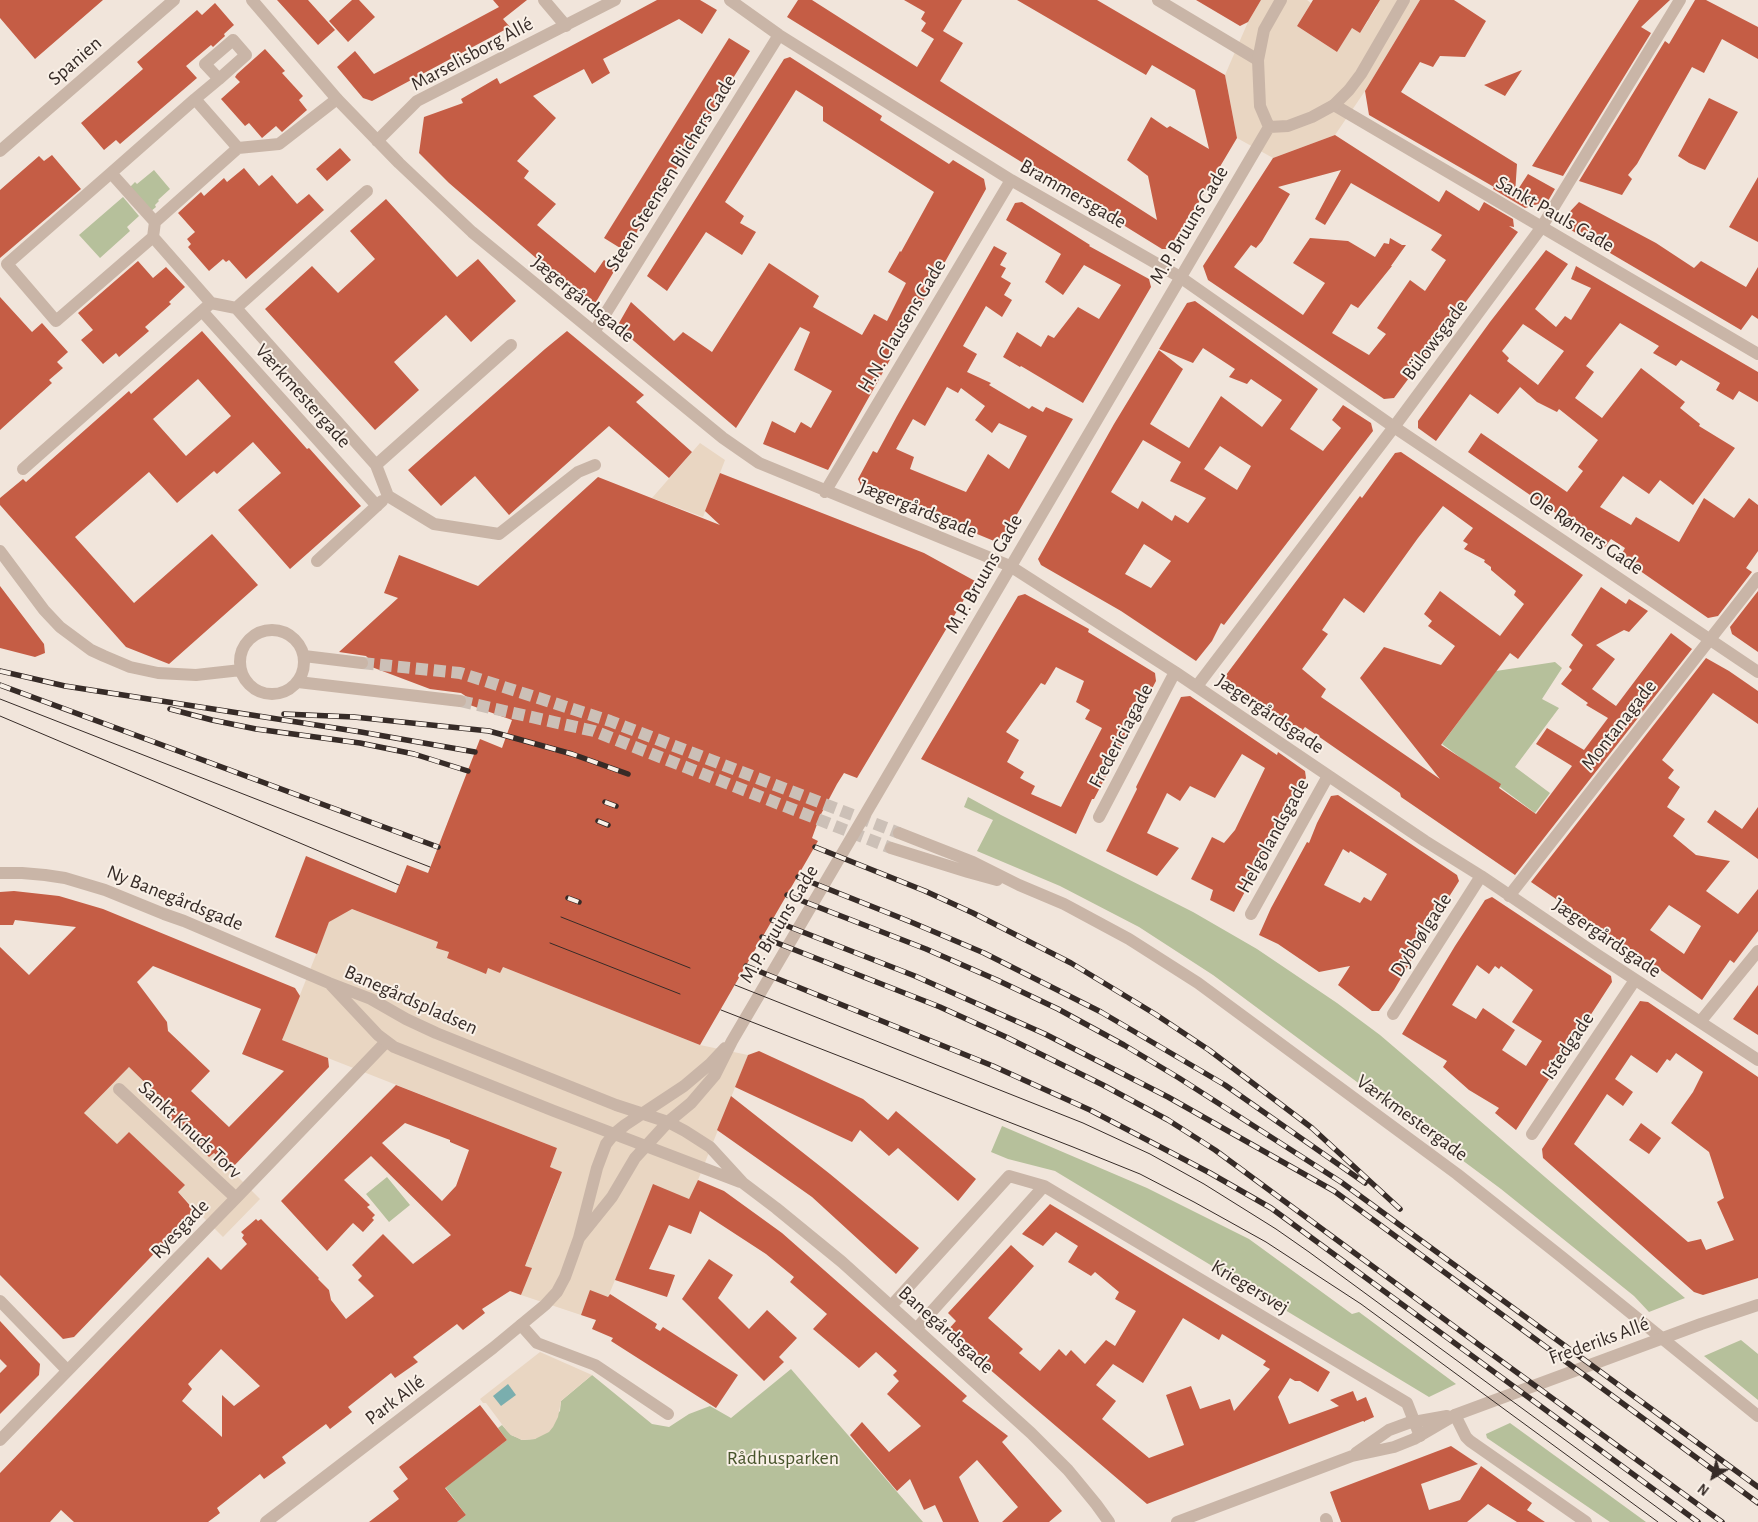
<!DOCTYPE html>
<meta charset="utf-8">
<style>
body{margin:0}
#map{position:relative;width:1758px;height:1522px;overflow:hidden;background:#f1e5db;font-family:"Alegreya Sans",sans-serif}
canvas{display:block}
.north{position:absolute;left:1688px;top:1452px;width:50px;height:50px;-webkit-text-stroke:4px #f9f0e7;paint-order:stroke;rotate:217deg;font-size:14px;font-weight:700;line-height:20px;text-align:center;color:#362b27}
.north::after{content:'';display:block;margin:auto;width:18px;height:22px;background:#362b27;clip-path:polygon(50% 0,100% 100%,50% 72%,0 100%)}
</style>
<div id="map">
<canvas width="1758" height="1522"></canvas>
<div class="north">N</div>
</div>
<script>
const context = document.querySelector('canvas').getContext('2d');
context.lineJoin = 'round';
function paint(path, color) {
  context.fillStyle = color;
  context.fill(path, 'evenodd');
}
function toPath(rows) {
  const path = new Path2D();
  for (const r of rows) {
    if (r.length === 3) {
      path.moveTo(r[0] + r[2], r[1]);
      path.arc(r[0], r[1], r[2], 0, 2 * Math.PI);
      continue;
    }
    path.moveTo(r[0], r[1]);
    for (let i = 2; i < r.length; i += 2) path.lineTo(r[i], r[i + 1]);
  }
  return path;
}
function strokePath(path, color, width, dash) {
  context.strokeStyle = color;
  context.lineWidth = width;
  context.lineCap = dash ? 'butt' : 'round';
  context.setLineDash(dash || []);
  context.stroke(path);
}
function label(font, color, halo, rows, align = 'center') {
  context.font = font + ' "Alegreya Sans",sans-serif';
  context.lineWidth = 4;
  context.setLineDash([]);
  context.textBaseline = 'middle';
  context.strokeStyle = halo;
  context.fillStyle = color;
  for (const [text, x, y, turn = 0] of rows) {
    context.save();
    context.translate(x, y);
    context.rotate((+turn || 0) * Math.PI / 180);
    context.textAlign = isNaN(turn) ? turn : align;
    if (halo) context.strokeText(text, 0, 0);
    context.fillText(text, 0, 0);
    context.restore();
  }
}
paint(toPath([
 [154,170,170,189,158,200,159,201,155,205,156,207,150,212,130,187,135,182,137,184],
 [123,197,139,216,127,227,130,231,100,258,79,235],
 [1555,662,1562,668,1542,699,1559,708,1515,767,1550,793,1535,813,1442,744,1496,671],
 [968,797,1001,815,1193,912,1257,949,1337,1003,1380,1035,1435,1082,1685,1298,1649,1312,1634,1296,1501,1189,1213,975,1139,927,1060,886,977,851,993,820,964,807],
 [1002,1126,1147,1188,1249,1239,1352,1314,1359,1312,1456,1384,1429,1397,1055,1171,1008,1159,991,1152],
 [387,1177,410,1205,389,1222,366,1194],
 [1741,1340,1758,1354,1758,1400,1704,1356],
 [791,1369,923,1522,457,1522,466,1515,445,1487,507,1440,498,1428,502,1425,511,1435,516,1437,522,1440,535,1439,560,1411,561,1401,592,1375,652,1424,669,1427,689,1414,710,1406,731,1418],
 [1510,1423,1646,1522,1610,1522,1487,1438,1486,1434]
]), '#b6c09b');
paint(toPath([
 [1261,0,1307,0,1311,3,1297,26,1337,52,1352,28,1360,33,1368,21,1365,19,1367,15,1370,17,1377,7,1374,4,1380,0,1420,0,1365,91,1335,135,1273,158,1237,138,1225,75,1248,22],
 [700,443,725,460,703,517,652,498],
 [349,908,438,942,437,948,449,952,447,958,486,973,488,968,503,967,700,1045,748,1055,698,1180,689,1199,627,1251,608,1297,581,1315,521,1295,531,1268,525,1266,539,1231,529,1225,537,1206,548,1210,562,1172,550,1167,557,1148,282,1040,331,917],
 [129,1067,173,1110,166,1115,209,1157,214,1153,260,1199,223,1237,178,1192,184,1185,129,1132,117,1144,84,1113],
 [540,1352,592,1375,561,1401,558,1417,553,1427,549,1432,535,1439,522,1440,511,1435,507,1431,486,1403,483,1403,480,1399]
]), '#e9d6c2');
paint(toPath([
 [508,1384,516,1395,501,1406,493,1396]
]), '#7aaeae');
paint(toPath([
 [0,0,103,0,35,59,0,18],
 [277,0,308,0,335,30,318,45],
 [352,0,359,0,375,17,348,42,329,21],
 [493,0,527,0,503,19,510,27,372,101,363,98,337,67,355,51,374,74,499,7],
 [657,0,700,0,717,10,702,34,679,19,603,59,610,73,592,84,584,69,533,96,556,118,517,161,529,171,524,178,556,204,537,225,595,273,604,260,616,268,596,302,587,302,449,183,419,153,424,117,463,103,461,99,497,78,500,84],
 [798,0,812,0,917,67,934,39,921,31,926,23,921,19,925,12,904,0,962,0,943,31,963,43,940,81,1157,220,1148,176,1127,160,1151,117,1167,128,1170,126,1209,149,1195,90,1152,65,1146,75,1017,0,1097,0,1225,75,1237,138,1171,249,1162,249,787,17],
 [1196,0,1261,0,1248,22,1240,26],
 [1313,0,1380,0,1360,33,1352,28,1337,52,1297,26],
 [1420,0,1454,0,1486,21,1465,57,1440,56,1433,67,1420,62,1401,92,1517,164,1515,194,1528,174,1555,189,1548,201,1525,208,1493,189,1494,187,1369,115,1365,91],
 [1639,0,1670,0,1641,27,1651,33,1563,176,1532,166],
 [1695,0,1706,0,1758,27,1758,59,1722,39,1704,73,1692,67,1637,164,1628,175,1632,179,1622,195,1579,181,1665,41,1669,44],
 [215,3,234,25,224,34,225,36,213,47,211,45,186,66,197,78,120,144,116,140,104,150,81,123,143,69,137,62,197,10,202,15],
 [729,38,750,51,625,251,604,238],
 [265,49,285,71,282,73,303,96,299,100,307,110,282,132,276,126,262,138,249,123,245,126,221,99,240,82,235,77,237,74],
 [790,57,882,116,880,120,949,164,953,160,984,179,986,189,828,470,763,444,772,421,795,433,801,422,811,428,832,391,794,370,810,332,800,327,736,428,621,330,619,323,631,302,674,341,683,332,712,352,769,263,819,296,813,307,862,335,874,314,887,321,906,283,888,272,900,251,901,252,934,192,823,121,823,107,796,90,725,202,744,216,740,223,756,232,742,255,706,232,667,291,647,276,784,59],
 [1522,70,1505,96,1484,85],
 [1709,98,1738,112,1705,170,1689,163,1678,156],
 [1335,135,1439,202,1446,190,1479,211,1484,202,1513,219,1514,227,1509,226,1518,232,1394,398,1384,399,1208,280,1203,266,1273,158],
 [1341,170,1315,219,1325,225,1351,183,1442,235,1431,250,1446,260,1425,291,1410,280,1377,328,1386,334,1369,355,1332,333,1351,304,1358,308,1392,266,1391,266,1406,245,1402,245,1390,238,1389,244,1384,243,1375,257,1348,241,1310,238,1293,263,1325,283,1303,315,1234,267,1251,245,1256,248,1262,241,1290,194,1278,187],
 [340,148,351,160,327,181,316,169],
 [52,155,81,189,0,258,0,190,39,156,44,161],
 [244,168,259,186,272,175,297,204,309,194,324,210,246,279,229,260,226,262,223,259,209,271,188,247,191,244,187,239,195,232,178,213,201,192,204,196,224,178,227,182],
 [1758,177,1758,242,1729,227],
 [386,199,457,277,478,259,516,301,471,342,446,315,394,362,419,390,375,430,265,309,312,266,338,293,375,259,350,231],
 [1022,202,1090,245,1089,246,1149,279,1151,287,1083,403,1021,366,1020,367,1003,357,1017,332,1041,347,1048,335,1054,338,1078,307,1099,319,1121,285,1084,265,1063,295,1045,282,1061,254,1006,220,1015,203],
 [1579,202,1656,243,1694,268,1701,261,1746,287,1758,267,1758,319,1752,315,1741,330,1559,223],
 [994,246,1007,253,1000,265,1006,268,1001,277,1011,283,1004,295,1012,300,1002,317,986,306,963,346,977,354,967,372,991,383,989,385,1029,409,1032,406,1043,412,1046,407,1073,419,1003,538,994,541,861,486,858,479,873,451,877,453,897,416],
 [947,387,958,393,961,388,985,406,975,420,992,433,999,423,1027,436,1009,469,988,454,966,492,910,469,914,457,896,449,913,419,925,426],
 [1546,250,1568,264,1535,309,1556,327,1565,316,1571,320,1591,288,1571,279,1576,266,1758,372,1758,402,1739,391,1733,400,1716,390,1720,383,1681,360,1676,366,1653,353,1659,346,1620,323,1586,366,1594,372,1575,398,1602,418,1641,368,1685,402,1680,408,1700,424,1699,426,1735,448,1693,505,1660,480,1649,494,1623,476,1600,507,1631,525,1636,517,1679,542,1704,498,1734,518,1749,498,1758,505,1758,551,1746,568,1752,572,1718,616,1708,618,1620,557,1625,548,1611,539,1605,547,1468,452,1481,433,1567,492,1583,471,1578,467,1598,440,1559,409,1557,412,1537,402,1520,387,1498,414,1470,394,1436,441,1418,428,1418,421,1490,322],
 [1523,324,1564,351,1538,385,1507,361,1509,358,1502,351],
 [138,261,153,278,166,267,185,287,169,302,171,304,145,327,149,331,119,357,116,353,103,364,81,340,93,330,78,313],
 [0,297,32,332,42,323,68,352,57,362,63,368,49,380,52,383,0,430],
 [1195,301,1318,389,1290,429,1323,451,1341,428,1332,420,1343,405,1371,423,1373,431,1224,625,1221,623,1212,641,1196,661,1121,611,1041,565,1038,559,1114,424,1159,350,1183,369,1150,424,1189,448,1221,396,1262,427,1282,400,1251,379,1247,384,1229,377,1235,369,1203,348,1193,363,1159,349,1187,303],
 [1143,440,1181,462,1170,481,1206,498,1188,523,1175,515,1172,521,1142,501,1138,509,1111,492],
 [1220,446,1251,466,1237,490,1204,469],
 [1144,544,1171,561,1151,588,1125,574],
 [202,331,307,449,309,448,361,506,290,569,238,510,281,473,253,442,217,474,214,471,177,503,149,472,75,537,134,603,212,534,258,585,169,664,126,647,0,505,0,498,23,479,26,482,129,391,131,394],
 [198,379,231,416,186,456,153,419],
 [567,331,644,395,636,402,692,452,669,478,609,426,509,515,475,476,441,506,408,470,545,349],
 [1401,452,1583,575,1518,659,1510,653,1441,745,1501,784,1499,788,1536,814,1572,766,1536,744,1547,728,1584,750,1608,718,1586,705,1588,703,1561,684,1572,670,1569,667,1583,645,1571,635,1601,587,1626,604,1629,599,1648,611,1629,632,1624,630,1596,645,1615,659,1592,689,1616,706,1671,633,1692,649,1515,875,1401,797,1400,793,1305,727,1301,732,1227,682,1226,675,1360,496,1362,498,1395,453],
 [1443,506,1473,528,1463,541,1468,544,1464,549,1485,560,1484,562,1491,567,1491,570,1516,591,1514,595,1524,604,1500,636,1440,591,1424,614,1432,621,1428,626,1455,646,1441,665,1384,647,1360,678,1440,779,1321,697,1326,689,1302,669,1328,634,1322,630,1344,598,1364,613,1418,538],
 [720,473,924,553,975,581,857,778,844,773,837,784,820,816,812,838,818,841,700,1045,503,967,500,973,488,968,486,974,479,971,447,958,449,952,436,948,438,942,352,909,329,922,317,954,275,937,306,856,396,893,407,865,428,873,480,739,502,748,512,720,467,704,467,697,461,693,430,689,369,666,370,660,366,656,339,652,398,598,384,593,399,555,478,586,598,477,720,525,705,511],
 [0,586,44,644,45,653,35,657,0,648],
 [1758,591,1758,652,1732,634,1730,627],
 [1025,594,1089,629,1088,632,1155,673,1156,681,1094,799,1092,799,1076,834,921,759,1018,596],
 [1056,667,1084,681,1076,702,1090,710,1085,719,1102,728,1061,807,1031,794,1035,786,1020,778,1024,772,1007,762,1019,740,1006,732,1041,683,1045,685],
 [1706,658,1729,671,1758,691,1758,724,1713,693,1662,760,1674,770,1668,778,1680,787,1667,807,1685,819,1673,836,1696,855,1730,861,1706,891,1738,914,1758,889,1758,931,1734,963,1730,960,1702,1000,1647,960,1647,961,1531,882],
 [1669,905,1701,926,1684,954,1650,930],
 [1190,696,1277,755,1278,752,1305,771,1306,778,1234,912,1210,900,1213,890,1191,879,1212,837,1224,843,1235,830,1265,768,1242,754,1215,798,1190,786,1180,801,1167,793,1147,833,1179,848,1157,876,1106,851,1137,789,1136,787,1181,697],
 [1338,795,1457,875,1459,881,1433,922,1434,922,1394,990,1379,1011,1372,1011,1338,985,1350,966,1319,972,1278,944,1259,935,1271,908,1307,842,1309,843,1317,823,1331,796],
 [1343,849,1349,853,1350,851,1387,874,1371,901,1364,897,1360,903,1324,885],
 [1758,807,1758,859,1707,822,1715,810,1742,829],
 [14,891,59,896,103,909,295,988,300,996,282,1040,328,1058,329,1067,231,1169,214,1153,209,1157,166,1115,173,1110,129,1067,84,1113,117,1144,129,1132,185,1185,178,1192,195,1211,74,1337,63,1339,0,1275,0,947,29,975,76,927,15,920,13,925,0,925,0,892],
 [153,966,261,1009,242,1054,284,1071,229,1127,191,1091,210,1071,168,1031,167,1022,137,982],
 [1492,897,1611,976,1612,982,1516,1130,1495,1113,1499,1108,1469,1090,1443,1067,1447,1061,1402,1034,1455,946,1485,900],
 [1477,965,1489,974,1495,966,1499,969,1501,966,1533,990,1512,1022,1542,1041,1526,1066,1502,1050,1515,1030,1483,1008,1476,1019,1452,1005],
 [1758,985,1758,1035,1733,1019],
 [1640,1001,1648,1002,1758,1077,1758,1278,1703,1295,1694,1292,1543,1158,1542,1149],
 [1676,1053,1703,1072,1693,1092,1671,1123,1709,1152,1724,1198,1717,1202,1734,1240,1706,1250,1701,1239,1688,1242,1574,1144,1607,1094,1623,1106,1633,1092,1615,1079,1631,1055,1657,1073,1667,1059,1670,1061],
 [759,1051,863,1099,888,1120,896,1111,976,1179,958,1201,898,1148,889,1156,860,1130,852,1142,735,1087,748,1055],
 [396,1085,557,1148,550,1167,562,1172,525,1266,532,1268,521,1295,510,1291,482,1309,485,1313,463,1330,457,1324,413,1357,418,1362,395,1378,391,1373,348,1407,352,1412,330,1429,326,1424,282,1457,286,1463,264,1479,260,1474,217,1508,220,1513,208,1522,74,1522,61,1510,50,1522,0,1522,0,1473,208,1257,221,1270,247,1244,242,1238,244,1235,241,1232,256,1219,258,1221,261,1219,319,1278,318,1279,329,1290,331,1300,346,1319,374,1296,358,1280,362,1276,352,1265,383,1234,413,1264,451,1235,371,1156,344,1180,370,1205,367,1207,375,1215,372,1218,374,1220,363,1232,353,1223,327,1251,281,1201],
 [405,1123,450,1140,450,1142,469,1150,456,1186,442,1201,382,1143],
 [221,1349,260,1386,234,1406,222,1395,222,1437,182,1401,192,1389,188,1384],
 [731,1096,830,1174,919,1248,896,1274,812,1197,717,1130],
 [1641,1123,1661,1138,1649,1154,1629,1140],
 [698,1180,724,1191,782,1233,967,1396,962,1401,1008,1436,1002,1442,1062,1511,1049,1522,1002,1522,1018,1507,977,1460,959,1477,979,1522,943,1522,935,1505,924,1510,910,1479,897,1491,850,1435,862,1422,889,1452,921,1426,887,1394,899,1381,893,1375,897,1371,876,1352,859,1368,813,1329,827,1314,790,1282,794,1277,766,1254,700,1211,691,1234,669,1225,649,1269,675,1275,667,1297,615,1280,653,1184,689,1199],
 [1050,1204,1330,1372,1318,1392,1300,1381,1295,1381,1290,1378,1278,1397,1289,1424,1339,1406,1330,1400,1353,1391,1357,1401,1366,1397,1374,1417,1365,1421,1365,1422,1363,1421,1147,1504,946,1332,956,1321,948,1313,1011,1245,1034,1266,988,1318,1023,1349,1019,1353,1040,1371,1059,1349,1066,1356,1071,1350,1085,1364,1106,1340,1115,1346,1136,1311,1115,1299,1119,1292,1095,1272,1091,1276,1068,1262,1078,1246,1056,1232,1043,1246,1022,1234],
 [1183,1318,1219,1340,1222,1334,1266,1361,1263,1365,1270,1369,1234,1411,1230,1399,1200,1409,1191,1386,1166,1395,1184,1445,1149,1458,1102,1419,1116,1401,1096,1385,1113,1364,1143,1383],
 [709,1259,733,1275,718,1298,749,1329,767,1310,797,1338,779,1357,784,1362,764,1381,682,1299],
 [590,1290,608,1297,610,1294,657,1324,655,1328,660,1331,663,1327,738,1375,716,1408,611,1341,613,1338,592,1329,596,1320,581,1315],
 [0,1321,40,1364,39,1375,0,1414,0,1373,7,1366,0,1359],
 [480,1405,507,1440,445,1488,466,1515,457,1522,369,1522,399,1499,393,1491,408,1479,399,1467],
 [1451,1446,1478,1464,1421,1484,1429,1510,1460,1500,1481,1466,1532,1503,1527,1510,1545,1522,1517,1522,1488,1504,1467,1522,1341,1522,1330,1492]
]), '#c55d45');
strokePath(toPath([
 [362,663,460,673,610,721,899,833],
 [460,701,594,731,891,848]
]), '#ccc0b7', 12, [12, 6]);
strokePath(toPath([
 [195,99,238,148],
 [111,173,7,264,56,321,153,237,155,222,238,148,279,144,337,99],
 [155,222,111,173,195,99,219,79,246,55,233,40,205,64,219,79],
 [153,237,211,303],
 [236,308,376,465,511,345],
 [202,311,377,506],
 [376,465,388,496,434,524,499,534,578,472,595,465],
 [23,469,211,303,236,308,367,191],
 [317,561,382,501],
 [119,1089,236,1198],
 [0,1440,236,1198,386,1042]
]), '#c9b5a7', 12);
strokePath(toPath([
 [252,0,337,99,399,163,472,232,723,438,759,463,1010,566,1175,672,1425,841,1481,876,1596,954,1758,1060],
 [544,0,566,26],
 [730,0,779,35,1011,180,1180,277,1394,427,1758,672],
 [1158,0,1258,60],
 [1334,105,1758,354],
 [377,141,417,101,615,0],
 [594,332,779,35],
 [825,492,1011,180],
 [304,656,362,663],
 [298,682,460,701],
 [1197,686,1394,427,1541,228,1680,0],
 [1099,817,1175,672],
 [899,833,973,862,1019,885,1064,904,1129,939,1198,983,1457,1174,1563,1258,1758,1416],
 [891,848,968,872,997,880],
 [1509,896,1758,578],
 [1251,914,1328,776],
 [1393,1014,1481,876],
 [1700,1022,1758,951],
 [1532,1134,1635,980],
 [1044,1186,1407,1403,1420,1436],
 [0,1301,67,1370],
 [891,1306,1009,1176,1044,1186,917,1328],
 [521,1325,537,1343,595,1365,668,1414],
 [1455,1415,1466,1437,1470,1441,1586,1522],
 [1326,1519,1327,1522]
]), '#c9b5a7', 12);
strokePath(toPath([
 [1269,127,1288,126,1312,117,1334,105,1349,90,1361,74,1404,0],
 [1269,127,1260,106,1258,60,1264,30,1281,0],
 [0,151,174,0],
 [0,551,44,610,60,627,91,650,104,656,130,667,158,673,196,675,241,670],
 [272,662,32],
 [0,873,22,873,45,875,65,878,105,890,164,914,184,921,329,983,371,999,406,1019,436,1033,616,1105,668,1122,685,1131,710,1147,743,1183,776,1208,842,1262,1031,1433,1068,1470,1096,1504,1109,1522],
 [331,985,378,1035,394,1047,554,1111,740,1182],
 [579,1238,612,1197,635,1158,668,1122,691,1103,715,1075,732,1041,1269,127],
 [1356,1453,1389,1430,1408,1423,1447,1416],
 [266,1522,493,1348,545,1305,557,1292,565,1277,579,1238,597,1168,606,1144,614,1134,625,1125,684,1086,710,1064,725,1048],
 [1177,1522,1352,1456,1394,1447,1414,1439,1455,1415,1701,1324,1758,1305]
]), '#c9b5a7', 12);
strokePath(toPath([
 [0,699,430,867],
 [0,716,399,885],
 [561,917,690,968],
 [550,943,680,994],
 [735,985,1083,1123,1150,1154,1204,1184,1276,1229,1309,1252,1677,1522],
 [721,1010,1073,1147,1140,1174,1194,1202,1266,1242,1361,1304,1658,1522]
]), '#362b27', 1);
const rail = toPath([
 [0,671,65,686,361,732,475,752],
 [0,685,438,847],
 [170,709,212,720,256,729,360,743,414,754,468,771],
 [284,714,354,717,489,731,572,754,628,774],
 [605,802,616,806],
 [598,821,608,825],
 [815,847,925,891,973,913,1071,963,1155,1014,1209,1050,1312,1128,1400,1209],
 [798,877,911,922,984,953,1101,1012,1225,1085,1365,1183],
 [787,895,926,949,997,980,1058,1009,1124,1045,1179,1078,1341,1182,1758,1487],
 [568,898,579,902],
 [772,920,915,976,1045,1034,1168,1097,1334,1191,1758,1503],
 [762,937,940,1007,1006,1037,1103,1085,1168,1120,1215,1150,1482,1347,1722,1522],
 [746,966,993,1066,1090,1110,1210,1173,1271,1208,1698,1522]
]);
strokePath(rail, '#362b27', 5.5);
strokePath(rail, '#f9f0e7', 4, [11]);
label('20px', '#362b27', '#f9f0e7', [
 ["Marselisborg Allé",472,54,-28],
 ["Spanien",75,61,-41],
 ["Steen Steensen Blichers Gade",671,173,-58],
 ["Brammersgade",1073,194,30],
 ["Sankt Pauls Gade",1555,214,30],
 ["M.P. Bruuns Gade",1189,225,-59],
 ["Jægergårdsgade",583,299,39],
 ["H.N. Clausens Gade",902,326,-59],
 ["Bülowsgade",1435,340,-53],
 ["Værkmestergade",303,396,48],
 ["Jægergårdsgade",918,509,22],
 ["Ole Rømers Gade",1586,533,34],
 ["M.P. Bruuns Gade",984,574,-60],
 ["Jægergårdsgade",1270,714,34],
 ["Montanagade",1619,725,-52],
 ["Fredericiagade",1121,736,-62],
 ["Helgolandsgade",1273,836,-61],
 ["Ny Banegårdsgade",175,898,22],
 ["M.P. Bruuns Gade",779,924,-59],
 ["Dybbølgade",1421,935,-57],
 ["Jægergårdsgade",1607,938,34],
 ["Banegårdspladsen",411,1000,24],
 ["Istedgade",1568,1046,-56],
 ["Værkmestergade",1412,1118,36],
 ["Sankt Knuds Torv",190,1130,43],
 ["Ryesgade",180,1229,-46],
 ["Kriegersvej",1250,1287,31],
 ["Banegårdsgade",946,1330,42],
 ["Frederiks Allé",1599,1341,-20],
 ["Park Allé",395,1400,-37]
]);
label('20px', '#47542b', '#f9f0e7', [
 ["Rådhusparken",783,1458]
]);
</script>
